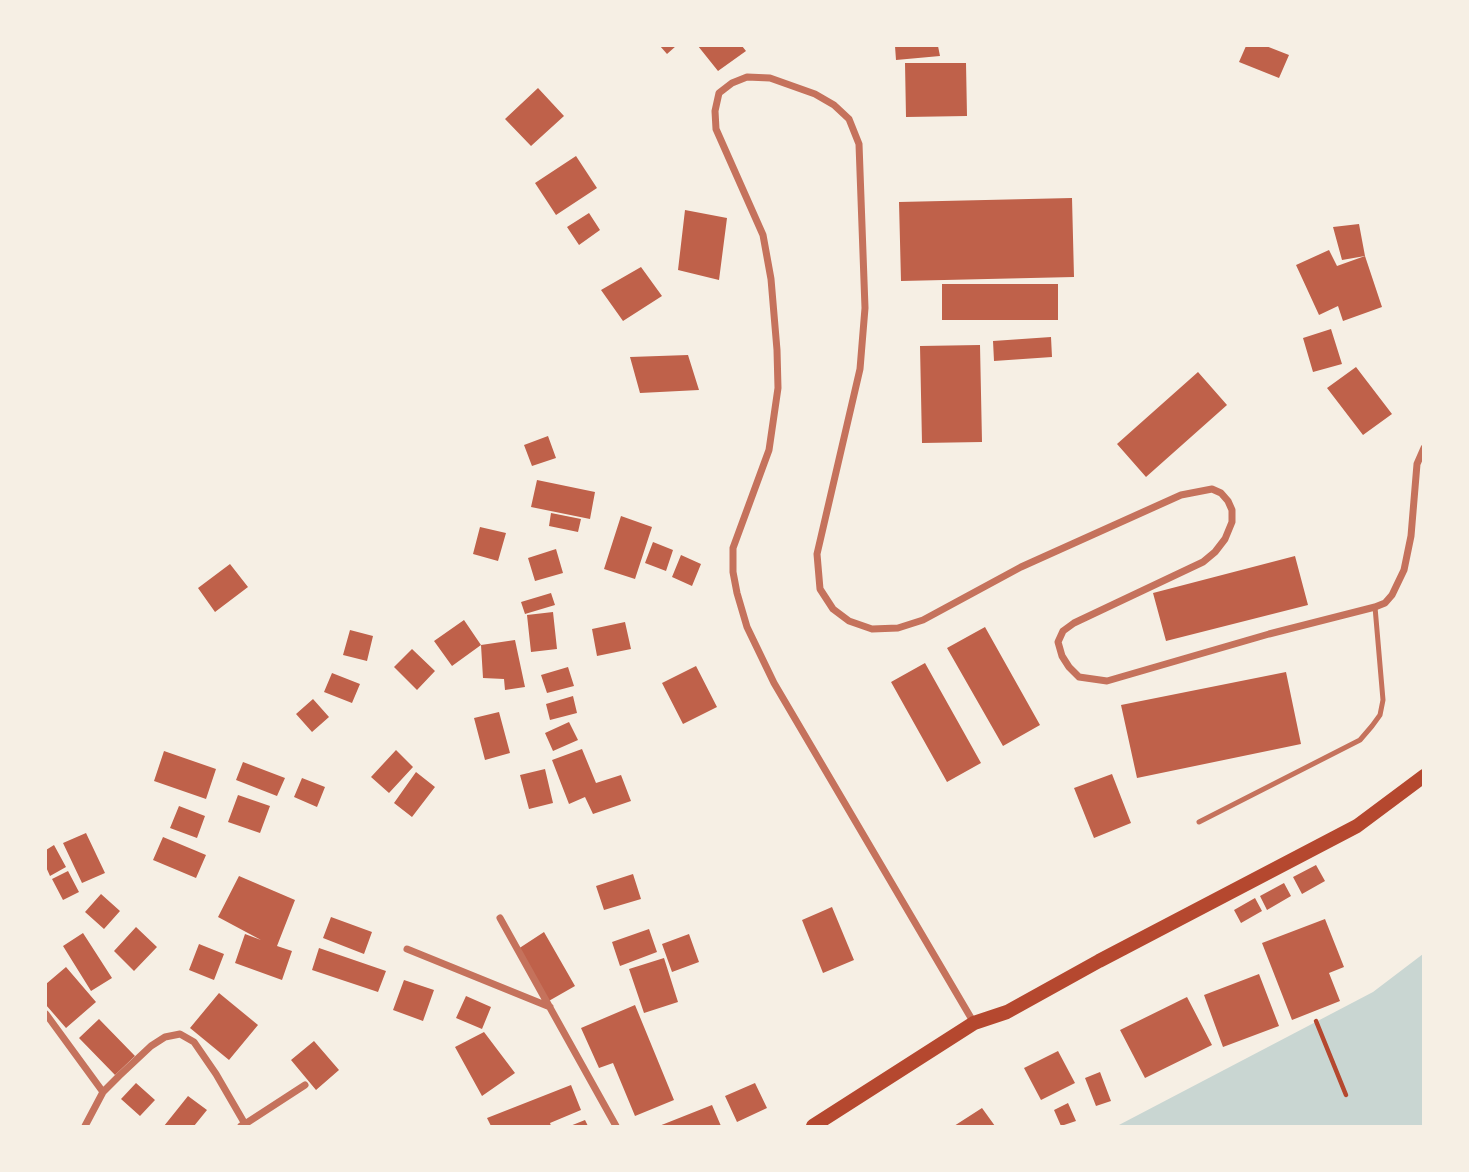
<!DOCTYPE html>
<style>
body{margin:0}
#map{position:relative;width:1469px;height:1172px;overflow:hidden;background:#f6efe4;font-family:"Zilla Slab",serif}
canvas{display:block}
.frame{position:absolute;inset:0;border:47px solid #f6efe4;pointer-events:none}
</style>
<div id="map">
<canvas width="1469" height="1172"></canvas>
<div class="frame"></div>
</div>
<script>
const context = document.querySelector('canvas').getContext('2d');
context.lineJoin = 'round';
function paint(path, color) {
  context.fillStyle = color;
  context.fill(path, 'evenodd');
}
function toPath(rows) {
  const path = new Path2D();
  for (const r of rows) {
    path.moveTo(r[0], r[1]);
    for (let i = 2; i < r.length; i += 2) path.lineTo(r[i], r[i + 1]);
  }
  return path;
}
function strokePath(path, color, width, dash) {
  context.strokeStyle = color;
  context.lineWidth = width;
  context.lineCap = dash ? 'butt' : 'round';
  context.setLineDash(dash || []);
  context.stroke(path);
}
paint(toPath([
 [1423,954,1423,1126,1117,1126,1373,992]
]), '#c9d6d2');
paint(toPath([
 [660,46,676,46,667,54],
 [698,46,742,46,746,51,718,71],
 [895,46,938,46,940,56,896,60],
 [1246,46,1266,46,1289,55,1279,78,1239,62],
 [905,63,966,63,967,116,906,117],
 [538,88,564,116,531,146,505,119],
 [576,156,597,188,556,215,535,183],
 [1072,198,1074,277,901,281,899,202],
 [685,210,727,218,719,280,678,270],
 [589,213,600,230,579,245,567,227],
 [1359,224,1365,256,1342,260,1333,227],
 [1329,250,1337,266,1365,256,1382,307,1343,321,1338,306,1319,315,1296,265],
 [641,267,662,296,623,321,601,290],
 [942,284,1058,284,1058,320,942,320],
 [1331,329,1342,364,1313,372,1303,338],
 [1051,337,1052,357,994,361,993,341],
 [980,345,982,442,922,443,920,346],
 [688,355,699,390,640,393,630,357],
 [1356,367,1392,414,1363,435,1327,388],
 [1198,372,1227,405,1146,477,1117,444],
 [548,436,556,458,532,466,524,445],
 [537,480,595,492,590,519,531,507],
 [551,513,581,519,578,532,549,526],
 [621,516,652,527,635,579,604,569],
 [480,527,506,533,498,561,473,554],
 [653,542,673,550,666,571,645,563],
 [556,549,563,573,535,581,528,558],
 [681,555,701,564,692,586,672,577],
 [1295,556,1308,605,1166,641,1153,593],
 [230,564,248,587,215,612,198,588],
 [551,593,555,605,525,614,521,602],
 [553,612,557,649,531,652,527,615],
 [464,620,481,645,452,666,434,641],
 [625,622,631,649,597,656,592,629],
 [985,627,1040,725,1003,746,947,648],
 [350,630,373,636,367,661,343,655],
 [515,640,525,687,505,690,504,679,483,678,481,645],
 [412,649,435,671,417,690,394,667],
 [925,663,981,763,947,782,891,682],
 [696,666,717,707,683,724,662,683],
 [568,667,574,686,547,693,541,675],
 [1286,672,1301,744,1137,778,1121,705],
 [332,673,360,684,352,703,324,692],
 [573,696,577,713,550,720,546,704],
 [313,699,329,717,312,732,296,714],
 [499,712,510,753,485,760,474,718],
 [569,722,578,740,553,751,545,733],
 [582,749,596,783,621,775,631,801,593,814,585,797,569,804,552,760],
 [396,750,413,767,389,793,371,777],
 [164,751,216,769,206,799,154,781],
 [243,762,285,778,277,796,236,780],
 [545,769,553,803,529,809,520,775],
 [416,772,435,787,412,817,394,803],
 [1112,774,1131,823,1094,838,1074,788],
 [302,778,325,787,317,807,294,797],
 [238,795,270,806,260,833,228,822],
 [179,806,205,816,197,838,170,828],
 [86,833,105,873,82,883,63,843],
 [163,837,206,855,196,878,153,860],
 [54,845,66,867,50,876,46,867,46,850],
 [1316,865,1325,881,1302,894,1293,877],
 [68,871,79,892,63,900,52,879],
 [633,874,641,899,604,910,596,886],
 [239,876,295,900,277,946,292,951,282,980,235,963,245,934,261,940,218,917],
 [1284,883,1291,896,1267,910,1260,896],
 [101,894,120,911,104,929,85,912],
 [1255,898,1262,911,1241,923,1234,910],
 [832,907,854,960,823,973,802,920],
 [331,917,372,932,364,954,323,938],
 [1325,919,1344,967,1329,973,1340,1001,1292,1020,1262,943],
 [136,927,157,947,134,971,114,951],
 [649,929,657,952,620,966,612,942],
 [544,932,575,986,547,1002,518,949],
 [83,933,112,978,91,991,63,946],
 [689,934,699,962,672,972,662,944],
 [199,944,224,954,214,980,189,970],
 [319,948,386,971,378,992,312,970],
 [664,958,678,1002,644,1013,629,969],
 [66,967,96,1002,66,1028,46,1005,46,984],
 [1259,974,1279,1026,1223,1047,1204,995],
 [404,980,434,990,423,1021,393,1010],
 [219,993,258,1025,229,1060,190,1028],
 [466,996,491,1007,482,1029,456,1018],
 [1187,997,1212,1045,1145,1078,1120,1030],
 [635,1005,674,1100,635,1116,613,1063,599,1068,581,1028],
 [99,1019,135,1056,115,1075,79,1038],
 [484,1032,515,1073,482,1096,455,1047],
 [314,1041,339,1070,316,1090,291,1060],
 [1058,1051,1075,1083,1041,1100,1024,1068],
 [1100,1072,1111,1101,1096,1106,1085,1078],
 [136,1083,155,1100,140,1116,121,1099],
 [755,1083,767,1108,737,1122,725,1096],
 [571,1085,581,1110,550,1123,551,1126,491,1126,487,1118],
 [188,1096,207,1110,194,1126,164,1126],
 [1068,1103,1076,1121,1061,1126,1054,1110],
 [712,1105,721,1126,659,1126],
 [982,1108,995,1126,954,1126],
 [585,1120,588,1126,570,1126]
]), '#bf614a');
strokePath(toPath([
 [1316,1021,1346,1095]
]), '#b5482f', 4.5);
strokePath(toPath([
 [1199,822,1360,740,1372,726,1380,715,1383,700,1375,607]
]), '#c5725c', 5);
strokePath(toPath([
 [500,918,616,1126],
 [407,949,550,1007],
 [46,1014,103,1092],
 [974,1023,774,683,747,627,737,593,733,572,733,548,769,450,778,388,777,350,771,279,763,235,716,129,715,111,719,93,732,83,747,77,770,78,815,94,834,105,849,119,859,144,865,308,860,369,817,554,820,589,833,609,849,621,872,629,898,628,923,620,1021,567,1181,495,1212,489,1221,493,1228,501,1232,510,1232,522,1225,539,1215,552,1203,562,1074,623,1063,631,1058,642,1062,656,1069,667,1079,677,1107,681,1269,634,1375,607,1385,603,1392,595,1404,570,1411,536,1417,464,1424,448],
 [245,1124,305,1085],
 [85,1126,103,1092,119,1076,151,1046,165,1037,180,1034,194,1042,216,1074,245,1124,241,1126]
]), '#c5725c', 7);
strokePath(toPath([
 [813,1126,974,1023,1007,1012,1099,961,1357,826,1424,776]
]), '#b5482f', 14);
</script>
